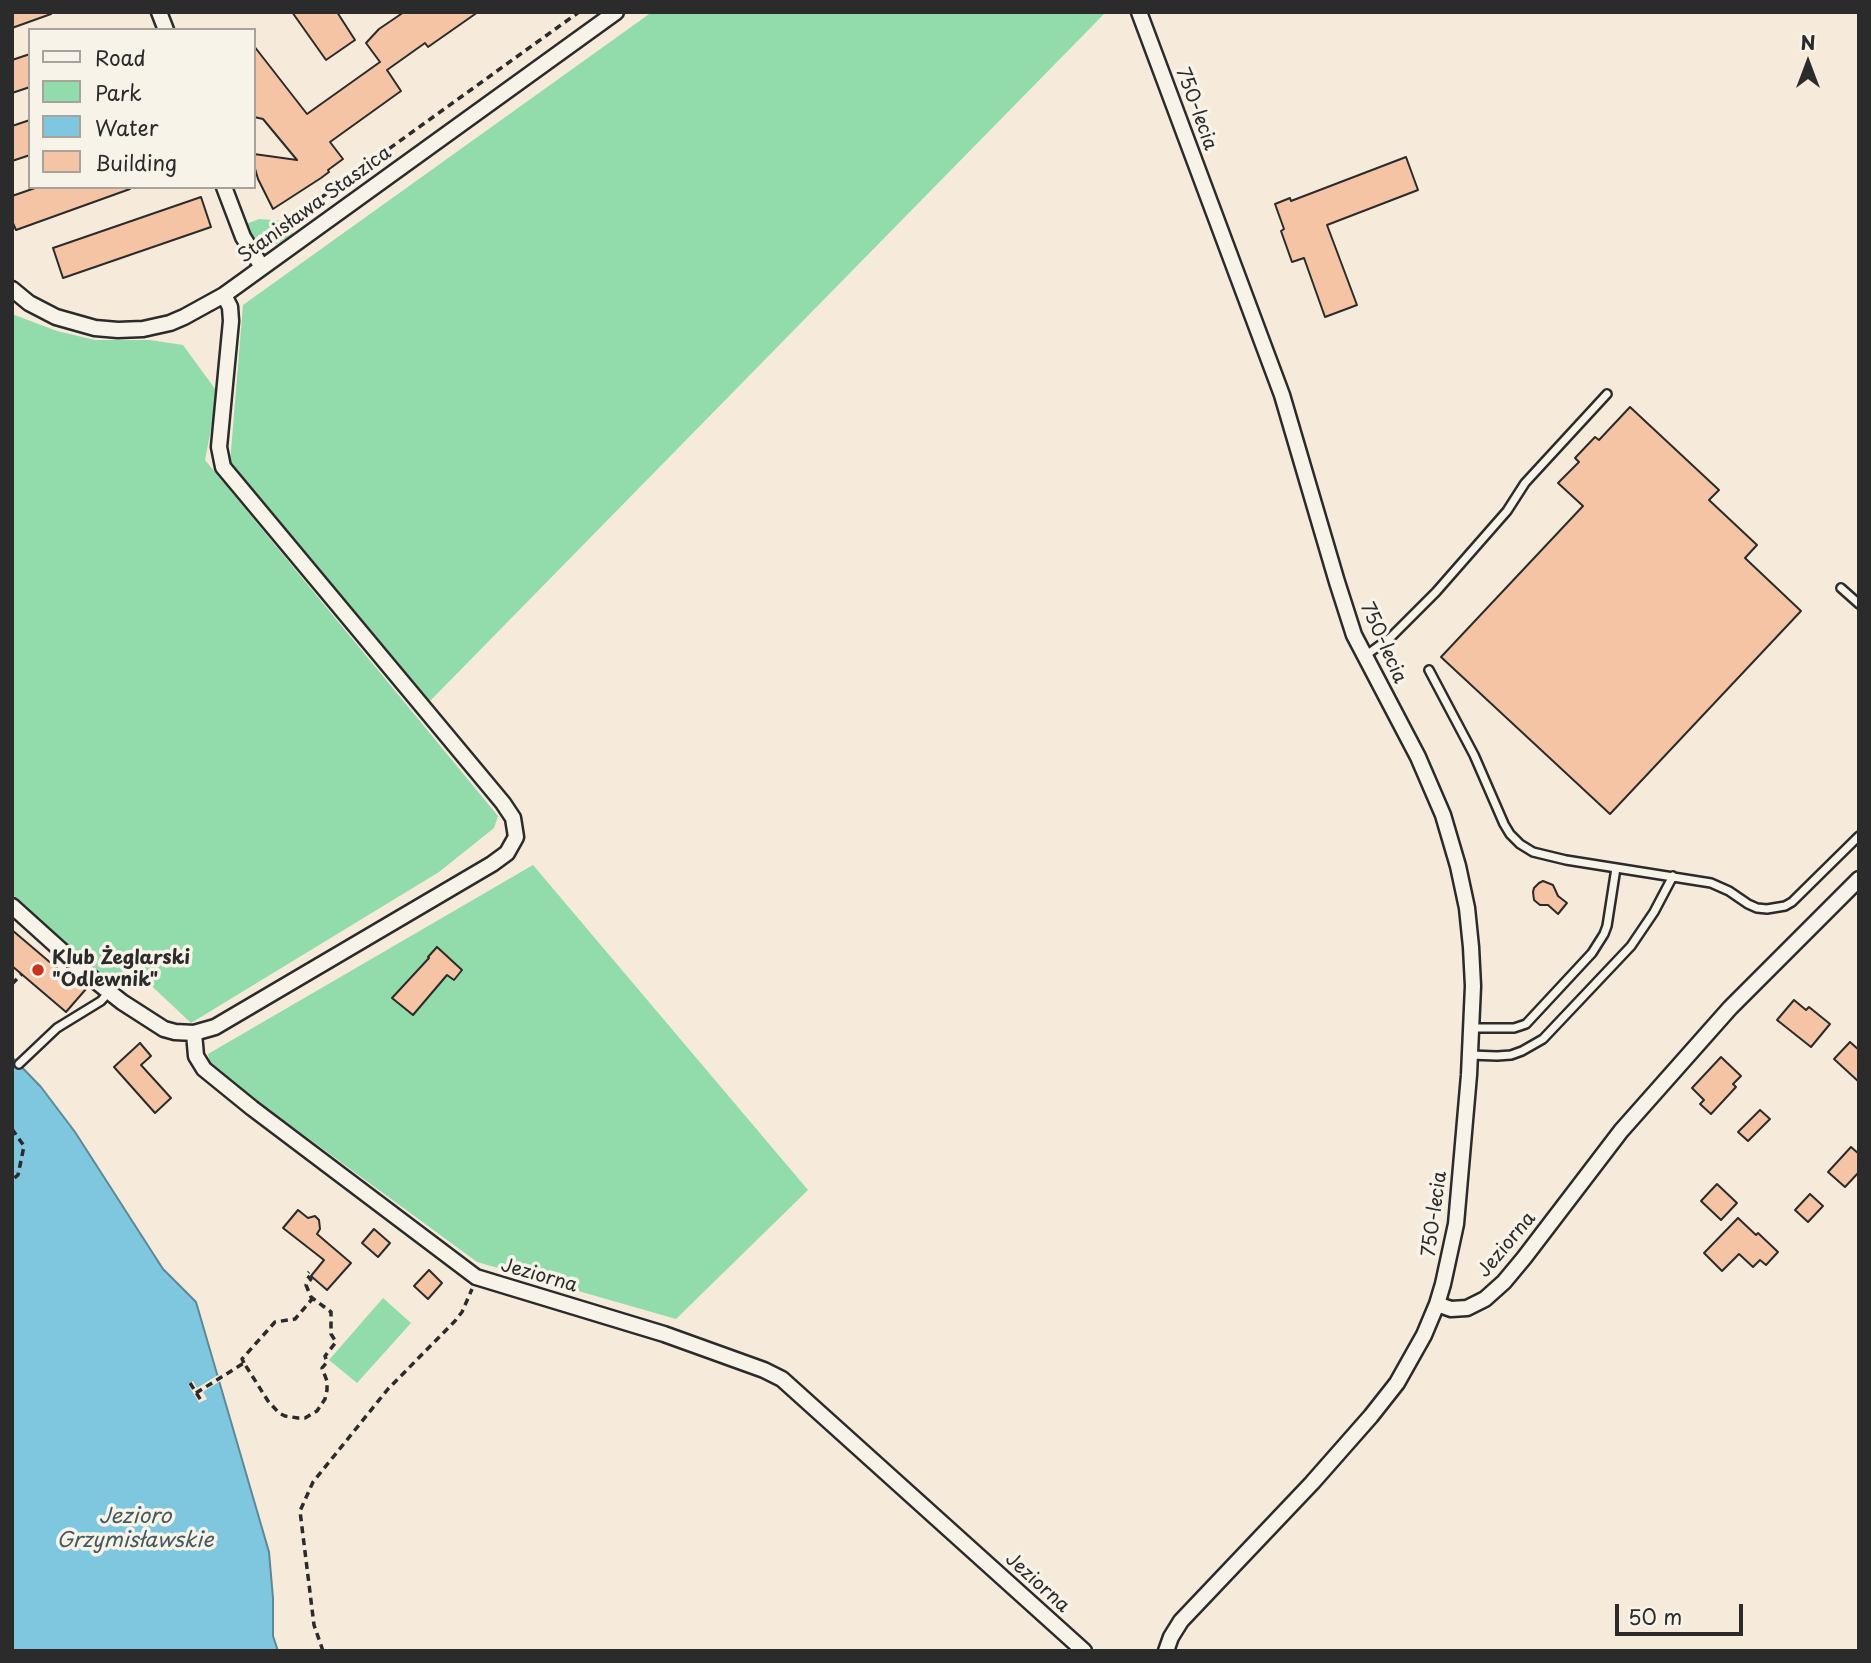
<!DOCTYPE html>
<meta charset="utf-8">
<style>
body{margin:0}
#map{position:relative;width:1871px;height:1663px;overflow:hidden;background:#f6eada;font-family:"Playpen Sans",sans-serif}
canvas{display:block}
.frame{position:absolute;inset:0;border:14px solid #2b2b2b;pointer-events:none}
.legend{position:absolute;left:28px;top:28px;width:228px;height:161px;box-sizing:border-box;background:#f7f3e8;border:2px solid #a5a39c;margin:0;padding:9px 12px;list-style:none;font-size:21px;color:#2b2b2b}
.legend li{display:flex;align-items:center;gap:14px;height:35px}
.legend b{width:35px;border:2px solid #a5a39c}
.north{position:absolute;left:1773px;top:28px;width:70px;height:70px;-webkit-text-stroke:5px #f7f3e8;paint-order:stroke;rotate:0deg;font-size:19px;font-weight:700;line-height:28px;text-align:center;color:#2b2b2b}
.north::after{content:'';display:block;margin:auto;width:24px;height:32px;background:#2b2b2b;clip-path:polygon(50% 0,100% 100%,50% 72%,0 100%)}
.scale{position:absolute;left:1615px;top:1604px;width:128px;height:32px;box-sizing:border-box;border:4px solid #2b2b2b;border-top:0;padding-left:9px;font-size:21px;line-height:24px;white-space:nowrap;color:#2b2b2b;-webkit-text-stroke:5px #f7f3e8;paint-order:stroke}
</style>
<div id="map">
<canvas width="1871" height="1663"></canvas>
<div class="frame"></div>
<ul class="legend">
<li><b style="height:9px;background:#f7f3e8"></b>Road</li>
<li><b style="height:19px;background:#92dbaa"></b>Park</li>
<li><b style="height:19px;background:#7ec7df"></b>Water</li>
<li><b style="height:19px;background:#f4c4a4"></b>Building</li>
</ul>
<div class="north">N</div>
<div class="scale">50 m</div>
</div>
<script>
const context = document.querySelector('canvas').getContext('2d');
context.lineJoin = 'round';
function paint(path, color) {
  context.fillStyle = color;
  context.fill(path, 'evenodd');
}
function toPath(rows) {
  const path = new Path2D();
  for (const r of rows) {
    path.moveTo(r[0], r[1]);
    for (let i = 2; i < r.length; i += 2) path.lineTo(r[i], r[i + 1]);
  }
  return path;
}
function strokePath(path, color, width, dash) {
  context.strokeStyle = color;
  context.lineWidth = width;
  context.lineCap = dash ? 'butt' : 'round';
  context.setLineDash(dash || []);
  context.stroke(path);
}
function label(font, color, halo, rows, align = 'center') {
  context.font = font + ' "Playpen Sans",sans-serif';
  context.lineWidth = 7;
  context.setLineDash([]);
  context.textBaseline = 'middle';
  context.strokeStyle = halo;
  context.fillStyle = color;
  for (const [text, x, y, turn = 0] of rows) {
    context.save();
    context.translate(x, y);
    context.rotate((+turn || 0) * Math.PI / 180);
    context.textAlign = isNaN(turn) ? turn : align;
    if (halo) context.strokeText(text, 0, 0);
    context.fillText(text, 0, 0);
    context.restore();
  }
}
paint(toPath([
 [652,12,1106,12,430,701,230,463,243,305],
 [259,219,285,221,293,234,277,244,267,244,258,241,249,233,246,224],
 [12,314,57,331,95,340,150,340,183,345,218,393,205,460,498,816,494,828,439,872,191,1023,139,974,116,988,12,894],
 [533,865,808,1190,676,1319,477,1262,211,1067,208,1054],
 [383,1298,411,1323,357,1383,329,1360]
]), '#92dbaa');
const water = toPath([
 [12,1057,41,1087,75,1132,163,1269,196,1302,269,1552,273,1598,273,1636,278,1651,12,1651,12,1057]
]);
paint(water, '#7ec7df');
strokePath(water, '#5d8997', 2);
paint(toPath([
 [218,1375,222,1380,203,1392,207,1399,199,1403,188,1384,193,1381,197,1388]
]), '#f6eada');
const building = toPath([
 [12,12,50,12,51,14,12,28,12,12],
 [292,12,337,12,355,40,326,60,292,12],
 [404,12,478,12,428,47,425,43,387,70,401,91,330,142,343,159,328,170,329,172,321,178,273,209,258,179,254,165,254,154,297,160,263,119,254,117,254,46,307,114,380,62,366,43,379,29,404,12],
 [30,54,30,87,12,93,12,60,30,54],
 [30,120,30,155,12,161,12,126,30,120],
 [1406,157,1418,190,1327,225,1357,305,1325,317,1304,258,1292,262,1281,231,1284,229,1275,204,1290,198,1291,201,1406,157],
 [38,187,130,187,130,189,16,230,12,221,12,196,38,187],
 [201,197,211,227,63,278,53,248,201,197],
 [1630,407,1719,490,1709,500,1757,545,1745,558,1801,611,1610,814,1441,657,1583,506,1558,483,1579,462,1575,458,1595,437,1599,440,1630,407],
 [1543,881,1553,885,1558,896,1567,903,1558,914,1548,905,1540,905,1534,900,1533,892,1534,888,1539,883,1543,881],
 [12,930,72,981,74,979,86,989,66,1012,12,966,12,930],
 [437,947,462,970,454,980,447,975,413,1015,392,998,429,958,428,957,437,947],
 [1794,1000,1806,1010,1809,1007,1830,1024,1811,1047,1777,1020,1794,1000],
 [1850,1042,1859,1050,1859,1082,1834,1059,1850,1042],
 [140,1043,151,1056,141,1065,171,1098,155,1113,114,1067,140,1043],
 [1721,1057,1741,1076,1733,1084,1736,1087,1711,1114,1700,1104,1704,1100,1692,1088,1721,1057],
 [1760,1110,1770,1119,1748,1141,1738,1132,1760,1110],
 [1851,1147,1859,1154,1859,1172,1845,1187,1828,1172,1851,1147],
 [1717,1184,1737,1203,1721,1220,1701,1201,1717,1184],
 [1810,1194,1823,1206,1808,1222,1795,1210,1810,1194],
 [298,1210,308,1218,315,1216,319,1220,320,1229,317,1234,351,1263,327,1290,311,1276,324,1260,283,1228,298,1210],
 [1738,1218,1756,1235,1758,1233,1778,1252,1766,1265,1760,1260,1753,1267,1739,1254,1722,1271,1704,1253,1738,1218],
 [374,1229,390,1243,378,1257,362,1243,374,1229],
 [429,1270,442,1283,428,1299,414,1286,429,1270]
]);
paint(building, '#f4c4a4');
strokePath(building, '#2b2b2b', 2);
const service = toPath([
 [1841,588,1859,604],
 [1365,656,1391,637,1436,592,1507,511,1525,483,1607,394],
 [1429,670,1474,755,1504,824,1510,834,1520,844,1533,852,1566,860,1711,883,1729,891,1748,904,1757,908,1767,909,1785,906,1792,902,1859,836],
 [1472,1028,1514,1028,1526,1024,1592,953,1604,934,1607,926,1616,868],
 [1470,1055,1497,1056,1511,1055,1522,1051,1543,1039,1631,946,1654,912,1673,876],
 [19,1064,57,1028,101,1001,109,992]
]);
const minor = toPath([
 [159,12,166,30],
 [1139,12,1282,395,1337,582,1354,635,1418,757,1443,815,1458,866,1467,908,1471,947,1473,986,1469,1075,1456,1224,1443,1284,1437,1304,1424,1335,1397,1383,1371,1416,1312,1483,1181,1621,1171,1637,1166,1651],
 [224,187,243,237,262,267],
 [12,289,29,303,56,317,95,328,118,330,143,329,170,323,184,317,224,295,616,12],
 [12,906,93,979,122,1002,164,1029,175,1032,194,1033,196,1056,204,1069,252,1108,476,1277,664,1334,764,1370,782,1379,1084,1651],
 [194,1033,215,1027,492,864,507,853,516,837,513,818,503,803,223,467,219,447,231,321,230,307,224,295],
 [1437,1304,1451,1309,1467,1308,1485,1299,1504,1282,1524,1258,1621,1131,1730,1008,1859,879]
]);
strokePath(service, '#2b2b2b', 12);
strokePath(minor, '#2b2b2b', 19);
strokePath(toPath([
 [295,228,290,220,579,12],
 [12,984,22,974],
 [12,1129,24,1146,18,1175,12,1180],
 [244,1363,242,1359,275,1322,295,1319,313,1298],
 [190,1383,202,1402],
 [196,1393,244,1363,268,1401,279,1413,285,1416,298,1418,305,1418,317,1411,325,1399,327,1390,327,1381,322,1368,327,1362,325,1356,336,1342,331,1334,331,1312,311,1297,306,1285,311,1279,306,1275,309,1272],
 [323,1651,314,1625,300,1511,313,1482,388,1389,455,1321,462,1312,472,1289]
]), '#2b2b2b', 3.5, [7, 5]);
strokePath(service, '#f7f3e8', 7);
strokePath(minor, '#f7f3e8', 14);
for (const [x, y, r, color] of [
 [38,970,7,"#c8321e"]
]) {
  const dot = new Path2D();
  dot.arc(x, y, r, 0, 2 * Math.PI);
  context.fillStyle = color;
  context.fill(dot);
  strokePath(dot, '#f7f3e8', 2.5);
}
label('19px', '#2b2b2b', '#f7f3e8', [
 ["750-lecia",1196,109,70],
 ["Stanisława Staszica",315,205,-36],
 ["750-lecia",1383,643,66],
 ["750-lecia",1435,1214,-82],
 ["Jeziorna",1507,1245,-50],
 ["Jeziorna",539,1276,16],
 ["Jeziorna",1037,1583,42]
]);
label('bold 19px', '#2b2b2b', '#f7f3e8', [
 ["Klub Żeglarski",52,959],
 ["\"Odlewnik\"",52,981]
], 'left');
label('italic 21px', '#445a61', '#f7f3e8', [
 ["Jezioro",135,1517],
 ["Grzymisławskie",135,1541]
]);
</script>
